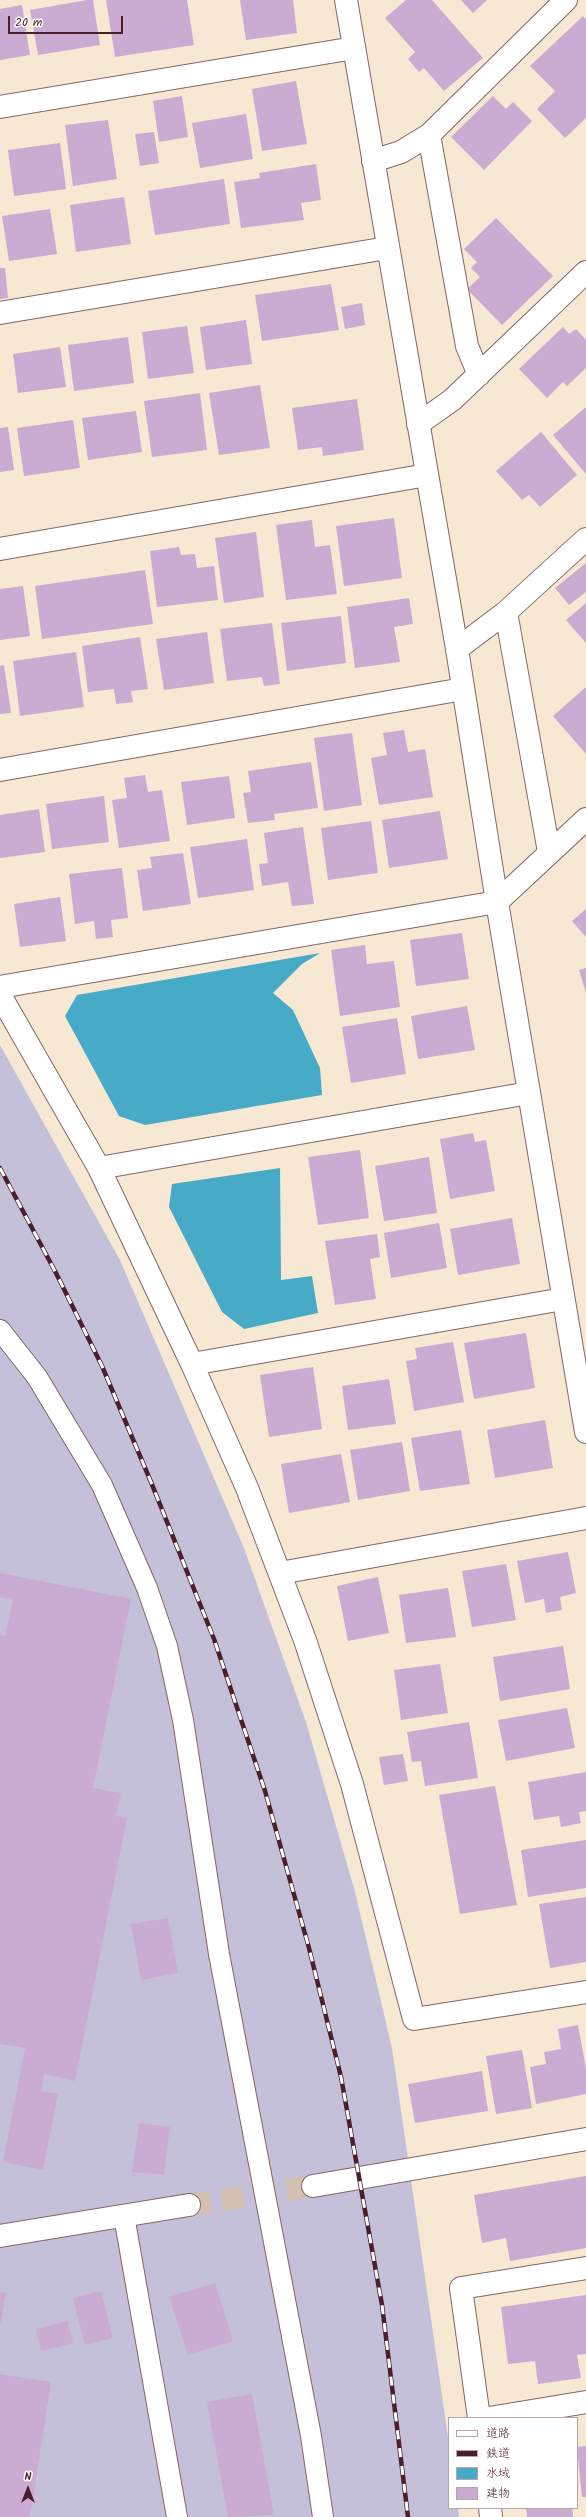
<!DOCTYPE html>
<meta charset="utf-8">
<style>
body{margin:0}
#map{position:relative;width:586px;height:2517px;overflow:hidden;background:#f6e8d3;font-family:Kalam,"Klee One",sans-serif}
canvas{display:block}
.legend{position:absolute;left:448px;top:2417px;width:130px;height:92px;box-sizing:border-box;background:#fff;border:1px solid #b7a5aa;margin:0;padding:5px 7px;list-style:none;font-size:12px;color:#4a1f2b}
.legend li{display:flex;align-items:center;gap:8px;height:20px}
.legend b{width:20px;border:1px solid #b7a5aa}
.north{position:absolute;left:8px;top:2469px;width:40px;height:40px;-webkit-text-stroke:3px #fff;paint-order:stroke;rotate:0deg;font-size:11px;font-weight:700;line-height:16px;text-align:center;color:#4a1f2b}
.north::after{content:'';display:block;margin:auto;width:14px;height:18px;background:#4a1f2b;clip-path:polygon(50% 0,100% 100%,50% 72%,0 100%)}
.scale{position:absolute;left:8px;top:16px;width:115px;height:18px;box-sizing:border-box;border:2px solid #4a1f2b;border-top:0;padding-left:5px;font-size:12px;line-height:14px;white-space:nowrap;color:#4a1f2b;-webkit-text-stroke:3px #fff;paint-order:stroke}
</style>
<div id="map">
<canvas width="586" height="2517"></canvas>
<ul class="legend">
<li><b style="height:5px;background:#fff"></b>道路</li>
<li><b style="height:5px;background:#4a1f2b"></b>鉄道</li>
<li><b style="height:11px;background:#47aac6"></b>水域</li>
<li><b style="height:11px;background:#caabd1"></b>建物</li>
</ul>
<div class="north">N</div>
<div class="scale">20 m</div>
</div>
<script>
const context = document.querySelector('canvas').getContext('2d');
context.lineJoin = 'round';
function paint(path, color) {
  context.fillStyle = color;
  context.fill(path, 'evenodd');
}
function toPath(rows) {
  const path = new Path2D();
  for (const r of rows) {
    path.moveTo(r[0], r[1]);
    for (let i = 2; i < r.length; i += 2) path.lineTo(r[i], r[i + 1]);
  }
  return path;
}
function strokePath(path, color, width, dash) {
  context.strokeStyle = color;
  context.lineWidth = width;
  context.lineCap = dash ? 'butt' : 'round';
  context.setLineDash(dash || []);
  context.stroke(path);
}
paint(toPath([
 [0,1045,120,1260,244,1548,306,1722,355,1892,392,2048,449,2444,449,2508,458,2508,459,2517,0,2517]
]), '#c5c0da');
paint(toPath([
 [320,953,302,964,273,993,293,1010,320,1068,322,1095,145,1125,119,1116,65,1016,77,995],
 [280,1168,281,1280,312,1276,318,1313,244,1329,222,1312,169,1207,172,1184]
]), '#47aac6');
paint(toPath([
 [87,0,93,0,100,45,38,55,30,10],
 [106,0,187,0,194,45,115,57],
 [240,0,293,0,297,33,246,40],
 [406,0,432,0,483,58,444,91,424,68,419,72,408,59,415,52,385,18],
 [461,0,487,0,473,13],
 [22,5,30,55,0,60,0,9],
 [583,16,586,19,586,118,565,138,537,109,555,91,530,66],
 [296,81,307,144,262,151,252,89],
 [182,96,188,137,159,142,153,101],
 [493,96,506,109,513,102,532,121,484,170,451,137],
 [246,114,253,159,200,168,192,123],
 [108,120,117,179,73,186,65,125],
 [154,132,159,163,140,166,135,134],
 [60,143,66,189,14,196,8,150],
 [316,164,321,200,301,203,304,220,241,228,234,182,260,178,259,173],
 [224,179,230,224,155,235,148,191],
 [124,197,131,244,76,252,70,205],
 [50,209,57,254,9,261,2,216],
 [496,218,553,276,502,325,467,289,480,277,471,268,477,262,464,249],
 [0,268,5,268,8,298,0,299],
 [331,284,339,330,262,341,255,295],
 [362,303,365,325,345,329,341,307],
 [246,320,252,364,206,370,200,327],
 [187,326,194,373,148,379,142,332],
 [563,327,569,334,576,329,586,340,586,368,567,386,563,382,547,398,519,369],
 [128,337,134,383,74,391,68,345],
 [60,347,66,387,18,393,13,354],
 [260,385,270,448,219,455,209,393],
 [200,393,207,450,152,457,144,401],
 [357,399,364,450,323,456,322,447,298,450,292,408],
 [586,407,586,474,553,435],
 [136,411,142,452,88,460,82,418],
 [73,420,80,468,24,476,17,428],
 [8,427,14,470,0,472,0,428],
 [541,432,577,475,540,507,529,495,522,500,496,471],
 [394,518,402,578,344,586,336,526],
 [312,520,315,547,330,545,337,594,286,600,276,525],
 [256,532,264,597,224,603,215,538],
 [179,547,181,555,195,554,197,568,214,566,218,600,157,607,150,551],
 [586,563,586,592,569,605,555,588],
 [145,570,153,624,42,639,35,586],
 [23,586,30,636,0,640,0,589],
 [409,598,413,624,394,627,400,662,355,668,347,607],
 [586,603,586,643,566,620],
 [341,616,346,663,287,671,281,623],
 [272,623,280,684,264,686,262,677,227,681,220,629],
 [207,632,214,683,164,690,156,639],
 [140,637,148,689,131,691,133,702,116,704,114,689,88,692,82,646],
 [76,652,84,707,20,716,13,661],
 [4,665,11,713,0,714,0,666],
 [586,687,586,754,553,716],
 [404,730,408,752,425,749,433,797,379,805,371,758,387,755,383,733],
 [352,733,362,805,324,811,314,738],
 [311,762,318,808,274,814,275,820,248,823,243,793,251,792,248,771],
 [145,775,148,792,162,790,170,841,119,848,112,800,127,798,124,778],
 [229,776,235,818,187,825,181,782],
 [104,796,109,842,52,849,46,804],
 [39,809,45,852,0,858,0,815],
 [440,811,448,859,389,868,382,820],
 [371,821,378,873,328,880,321,828],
 [303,827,314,904,292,906,288,882,262,886,259,864,268,863,264,833],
 [247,839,254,890,198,898,190,847],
 [183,853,191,904,143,911,137,870,152,868,150,857],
 [122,868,128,918,111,920,113,937,96,939,94,921,75,924,69,874],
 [60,897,66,941,20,947,14,904],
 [586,909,586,937,572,921],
 [462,933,469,979,416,986,410,940],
 [365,945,367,964,394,961,400,1007,340,1016,331,950],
 [586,968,586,993,579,970],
 [467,1006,475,1050,418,1059,411,1016],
 [397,1018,406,1074,351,1083,342,1027],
 [473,1133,475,1142,486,1140,495,1191,450,1199,440,1139],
 [360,1150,369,1218,318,1225,308,1157],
 [429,1157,437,1213,384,1221,375,1166],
 [512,1218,520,1264,458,1275,450,1229],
 [439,1223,447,1268,391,1278,384,1233],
 [377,1234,380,1257,370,1259,376,1299,335,1305,325,1241],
 [526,1333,535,1388,474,1399,464,1343],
 [453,1342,464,1402,414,1411,406,1361,417,1359,415,1348],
 [313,1367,322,1429,269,1437,260,1375],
 [389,1379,396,1424,348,1430,342,1386],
 [545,1420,553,1468,495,1478,487,1430],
 [461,1430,470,1484,420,1491,411,1438],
 [402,1442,410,1491,358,1500,350,1450],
 [341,1454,350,1502,289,1513,281,1464],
 [568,1552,576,1593,560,1597,562,1610,546,1613,544,1599,525,1603,517,1561],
 [506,1564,516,1620,472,1627,462,1571],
 [0,1573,131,1599,93,1788,121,1793,116,1816,127,1818,75,2081,44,2074,41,2091,58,2094,43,2170,3,2162,25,2048,0,2044,0,1635,5,1636,13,1600,0,1597],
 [378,1577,389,1633,348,1641,337,1586],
 [448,1588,456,1637,406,1643,399,1595],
 [563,1646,570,1689,500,1701,493,1657],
 [440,1664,448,1713,401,1720,394,1670],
 [567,1708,575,1748,506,1761,498,1720],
 [469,1722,478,1778,425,1786,421,1761,412,1762,407,1732],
 [403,1754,408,1781,384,1785,379,1757],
 [586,1772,586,1811,579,1812,581,1823,561,1827,559,1816,534,1820,528,1782],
 [495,1786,517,1905,460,1914,439,1795],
 [586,1840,586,1888,528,1897,521,1850],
 [586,1897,586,1962,550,1968,539,1904],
 [168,1918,178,1973,141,1980,131,1924],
 [578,2025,586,2069,586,2094,536,2104,530,2067,546,2064,544,2052,561,2049,558,2029],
 [522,2050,532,2108,496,2114,486,2056],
 [482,2071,488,2111,415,2123,408,2084],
 [139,2123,170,2127,164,2175,132,2172],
 [586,2176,586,2248,510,2261,506,2238,482,2243,474,2195],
 [215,2283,233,2341,188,2355,169,2297],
 [101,2291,113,2338,85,2345,73,2298],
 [0,2292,6,2293,1,2322,0,2322],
 [586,2295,586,2354,577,2355,581,2378,538,2384,535,2361,508,2364,501,2307],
 [68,2321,73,2343,41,2351,36,2329],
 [0,2374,51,2382,30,2517,0,2517],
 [252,2394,274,2515,228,2517,207,2402],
 [586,2446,586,2497,582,2497,577,2447],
 [526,2508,572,2508,573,2517,527,2517]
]), '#caabd1');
strokePath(toPath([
 [189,2205,313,2186]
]), '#d4c0b1', 22, [22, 11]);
const lane = toPath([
 [0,1330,37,1377,102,1485,147,1588,167,1646,183,1720,219,1954,311,2436,323,2517],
 [124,2216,177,2517]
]);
const street = toPath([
 [0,107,354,48],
 [429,135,467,346,479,375],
 [373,161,401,152,429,135,566,0],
 [0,313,387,248],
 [418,424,452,400,586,272],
 [0,549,427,475],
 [457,649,506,612],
 [0,770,463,689],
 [549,852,506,612,586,539],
 [0,987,497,902,586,819],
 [0,995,99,1168,192,1364,247,1488,305,1640,352,1784,414,2019,586,1992],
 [99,1168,529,1093],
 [192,1364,563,1299],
 [280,1573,586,1518],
 [313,2186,586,2139],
 [0,2236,189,2205],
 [479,2418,461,2288,586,2268],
 [489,2418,586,2402],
 [490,2508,491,2517]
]);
const secondary = toPath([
 [346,0,457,649,497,902,586,1432]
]);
strokePath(lane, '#866566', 22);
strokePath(street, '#866566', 24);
strokePath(secondary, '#866566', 24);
strokePath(lane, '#fff', 20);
strokePath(street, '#fff', 22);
strokePath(secondary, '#fff', 22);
const rail = toPath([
 [0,1168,56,1273,102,1366,151,1482,214,1639,265,1791,309,1948,341,2077,382,2305,408,2517]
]);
strokePath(rail, '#4a1f2b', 4.5);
strokePath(rail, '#fff', 3, [9]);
</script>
